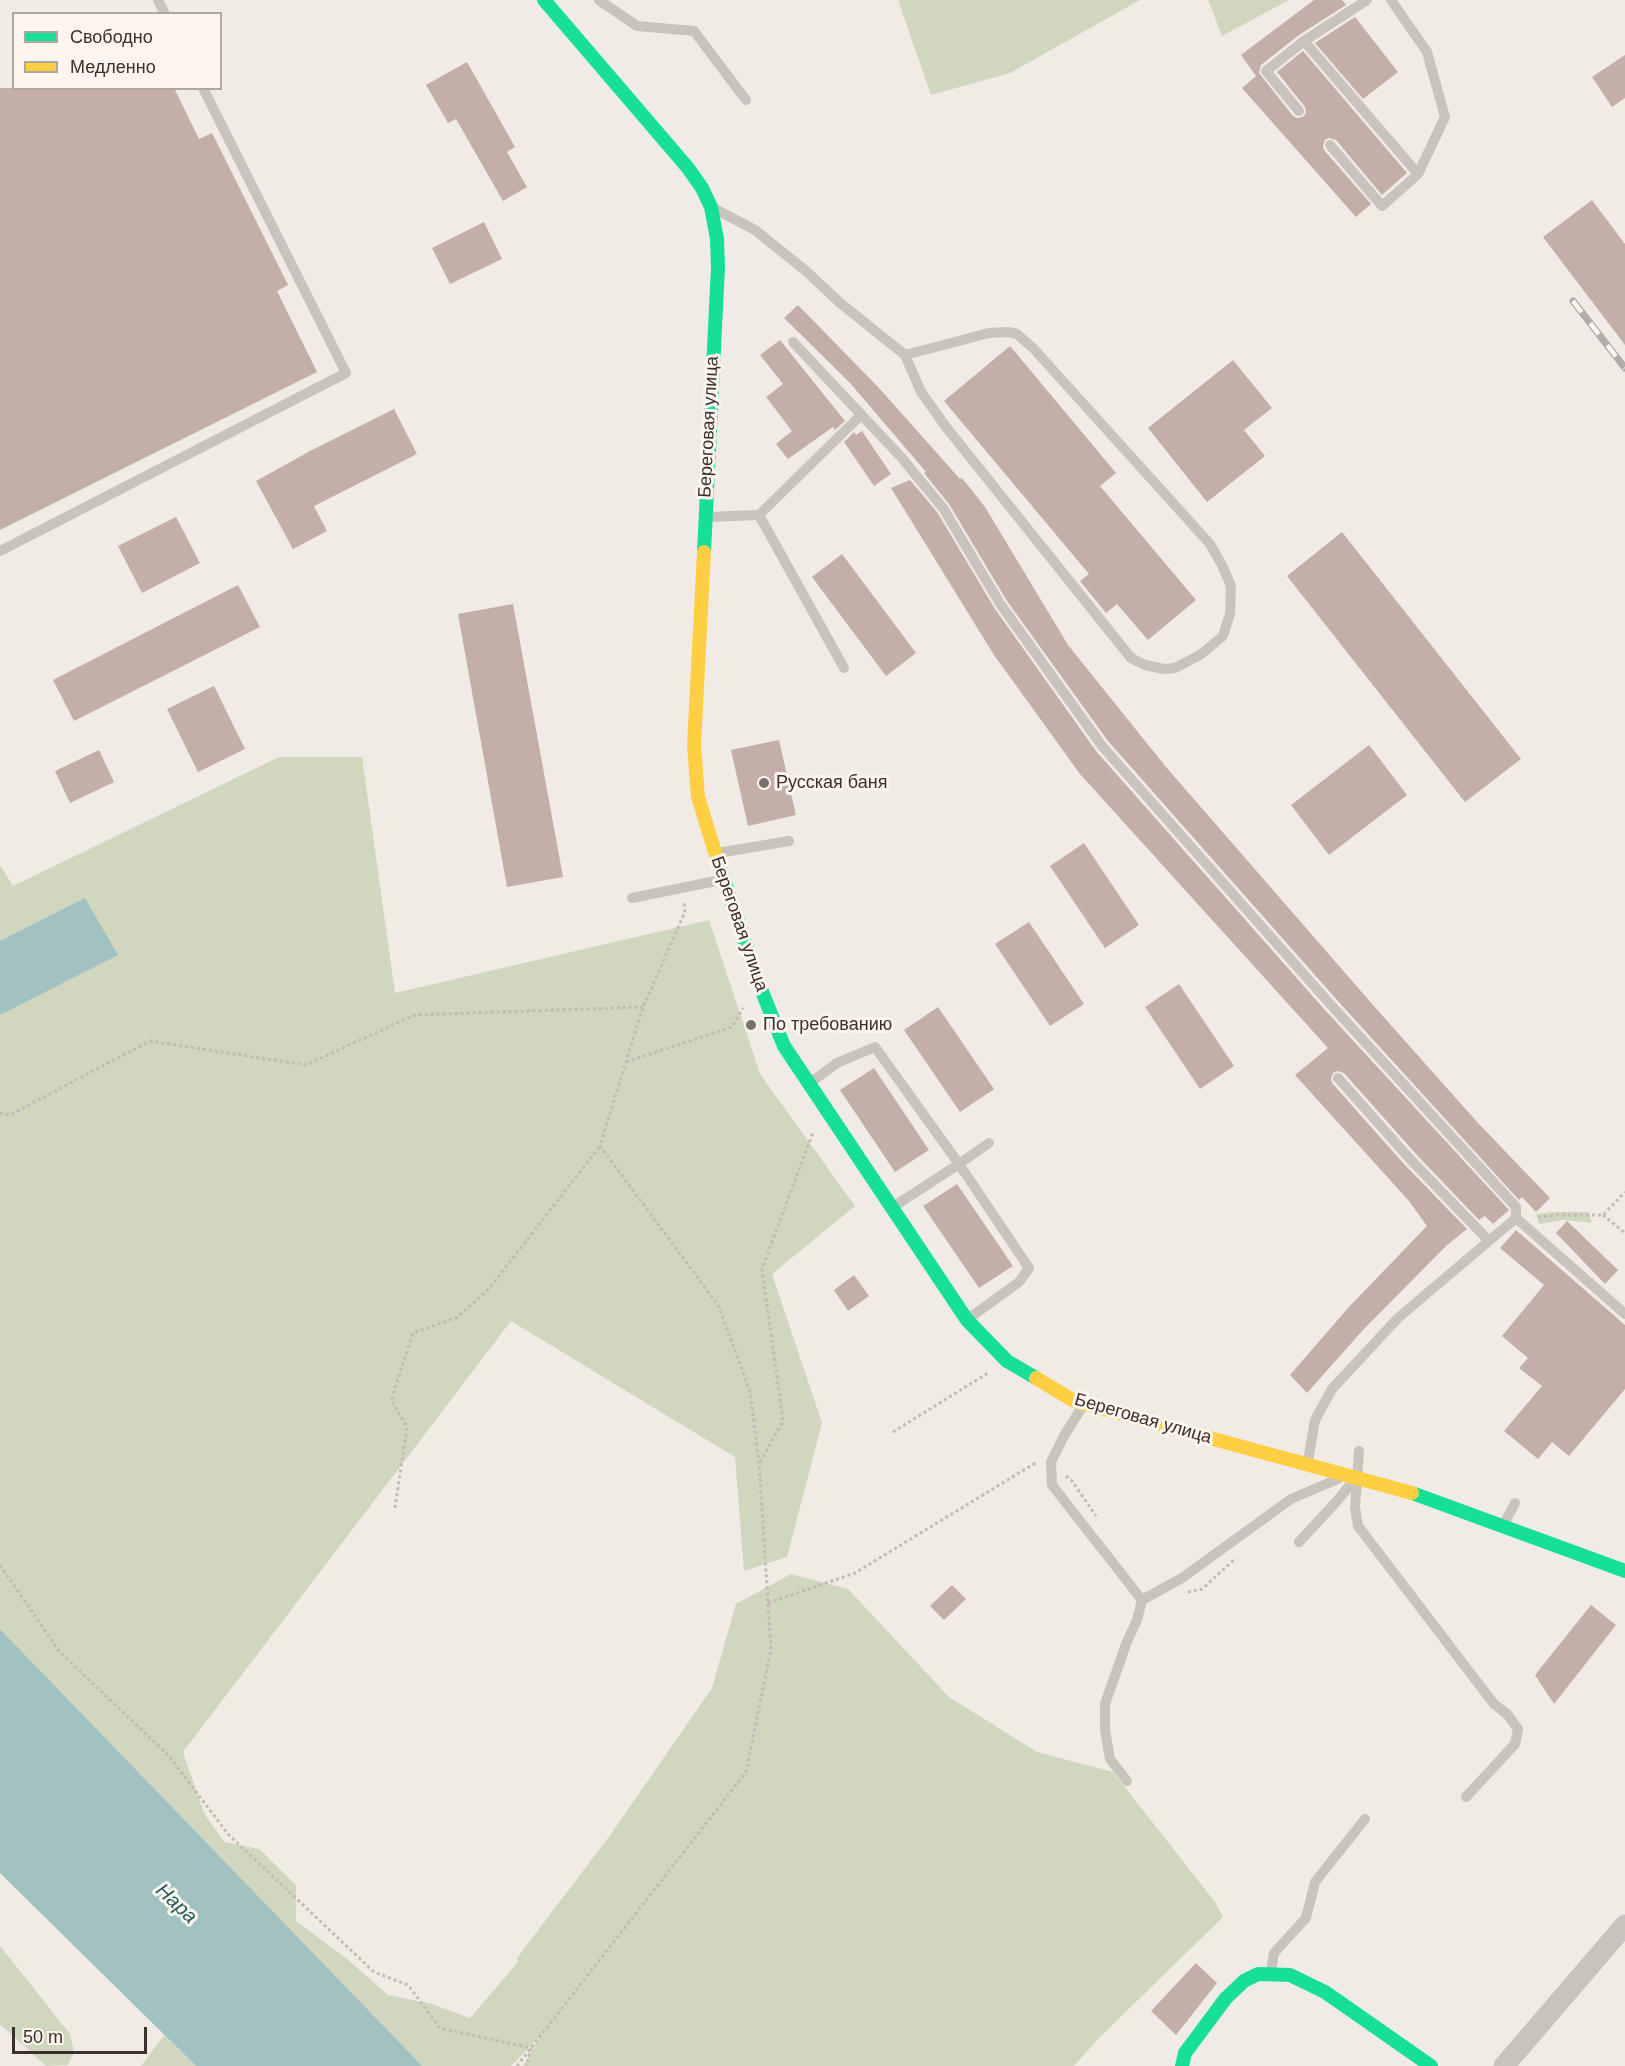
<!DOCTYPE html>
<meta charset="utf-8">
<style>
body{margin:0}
#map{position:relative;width:1625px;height:2066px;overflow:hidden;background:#f0ebe5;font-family:Arial,sans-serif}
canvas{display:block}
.legend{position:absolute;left:12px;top:12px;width:210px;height:78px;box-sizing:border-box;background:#fbf5ee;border:2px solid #aea6a0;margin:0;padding:8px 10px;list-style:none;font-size:18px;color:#3b302b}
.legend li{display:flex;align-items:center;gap:12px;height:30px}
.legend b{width:30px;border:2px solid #aea6a0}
.scale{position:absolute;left:12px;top:2027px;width:135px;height:27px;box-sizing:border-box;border:3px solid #3b302b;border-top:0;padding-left:8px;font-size:18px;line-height:21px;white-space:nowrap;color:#3b302b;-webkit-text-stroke:4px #fbf5ee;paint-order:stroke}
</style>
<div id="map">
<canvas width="1625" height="2066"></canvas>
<ul class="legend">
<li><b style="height:8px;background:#16e098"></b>Свободно</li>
<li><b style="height:8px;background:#ffcf43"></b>Медленно</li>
</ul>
<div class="scale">50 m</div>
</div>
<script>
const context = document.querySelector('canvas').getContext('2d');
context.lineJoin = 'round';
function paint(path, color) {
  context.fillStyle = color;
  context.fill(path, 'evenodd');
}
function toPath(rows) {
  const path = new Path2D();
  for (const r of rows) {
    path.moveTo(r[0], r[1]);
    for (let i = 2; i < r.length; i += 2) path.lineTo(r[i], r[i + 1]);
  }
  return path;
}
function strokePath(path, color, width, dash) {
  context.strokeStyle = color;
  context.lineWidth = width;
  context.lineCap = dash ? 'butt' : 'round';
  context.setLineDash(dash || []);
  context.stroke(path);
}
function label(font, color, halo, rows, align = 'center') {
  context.font = font + ' Arial,sans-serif';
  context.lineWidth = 6;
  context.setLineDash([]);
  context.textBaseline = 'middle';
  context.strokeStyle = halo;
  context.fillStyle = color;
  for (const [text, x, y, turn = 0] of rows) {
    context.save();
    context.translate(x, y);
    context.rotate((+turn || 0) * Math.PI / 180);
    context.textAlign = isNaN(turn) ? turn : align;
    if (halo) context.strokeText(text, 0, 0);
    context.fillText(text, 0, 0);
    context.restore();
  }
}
paint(toPath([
 [898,0,1140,0,1010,73,931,95],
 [1208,0,1289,0,1222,36],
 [279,757,362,757,395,993,709,920,760,1074,855,1206,772,1274,822,1423,787,1557,744,1571,735,1457,511,1321,183,1752,204,1813,224,1842,259,1849,296,1885,296,1921,346,1958,388,1995,432,2004,470,2018,518,1962,517,1958,611,1834,712,1688,736,1604,791,1574,848,1589,949,1697,1037,1752,1113,1772,1215,1902,1223,1917,1098,2039,1074,2066,523,2066,541,2035,511,2066,422,2066,0,1629,0,865,13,886],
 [1552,1212,1589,1212,1592,1223,1564,1220,1539,1224,1536,1214],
 [0,1946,70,2034,74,2052,68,2065,46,2066,0,2024],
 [164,2035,196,2066,141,2066]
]), '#d1d6bf');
paint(toPath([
 [85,898,118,955,0,1015,0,941],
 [0,1629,401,2044,422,2066,196,2066,0,1873]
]), '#a1c2c1');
paint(toPath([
 [1314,0,1342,0,1346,5,1299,35,1261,65,1259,73,1293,116,1297,118,1303,117,1306,113,1305,107,1277,72,1303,51,1407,173,1382,195,1336,140,1329,138,1325,140,1323,146,1324,150,1371,204,1356,217,1242,88,1256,76,1241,55],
 [1355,17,1398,72,1363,99,1315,43],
 [1625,55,1625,98,1612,107,1592,77],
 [467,62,515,147,507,152,527,187,503,201,456,119,448,123,426,85],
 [0,88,174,88,199,139,212,133,288,285,277,291,317,372,0,530],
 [1592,200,1625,244,1625,345,1543,237],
 [484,222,502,259,450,284,432,248],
 [798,305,879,388,960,479,962,478,985,507,1068,645,1166,767,1373,1005,1478,1123,1550,1198,1536,1212,1522,1197,1519,1200,1337,1000,1108,741,1007,601,949,504,924,473,926,472,850,383,784,318],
 [780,340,845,421,835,430,833,427,788,459,776,444,792,431,766,397,783,384,760,355],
 [1010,346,1116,473,1100,486,1196,600,1148,640,1117,604,1106,613,1080,581,1089,574,944,401],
 [1233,360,1272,408,1244,430,1265,456,1207,502,1148,428],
 [394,409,417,454,314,506,327,531,293,549,256,481,312,450],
 [862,431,891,474,874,486,844,442,854,432,856,435],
 [910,480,937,512,995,609,1096,751,1325,1010,1509,1210,1493,1224,1485,1216,1479,1220,1416,1154,1344,1073,1337,1071,1333,1073,1331,1079,1332,1083,1404,1164,1467,1229,1446,1246,1363,1330,1307,1393,1290,1375,1348,1308,1427,1226,1409,1201,1295,1075,1328,1048,1080,774,994,655,891,488],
 [176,517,200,563,142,593,118,546],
 [1342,532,1521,759,1465,802,1287,576],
 [842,554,916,653,886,676,812,577],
 [238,585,260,627,74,721,53,680],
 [513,604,563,877,507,887,458,614],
 [214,686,245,749,198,772,167,709],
 [779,740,796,815,748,826,731,750],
 [1369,745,1407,795,1329,855,1291,805],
 [99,750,114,782,70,803,55,771],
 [1084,843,1139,925,1105,948,1050,866],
 [1029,922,1084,1004,1050,1026,995,944],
 [1179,984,1234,1066,1200,1089,1145,1007],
 [938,1007,994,1089,960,1112,904,1030],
 [874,1068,929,1150,895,1172,840,1090],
 [957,1184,1013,1266,979,1288,923,1206],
 [1567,1221,1618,1270,1605,1284,1556,1233],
 [1516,1230,1625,1325,1625,1389,1569,1456,1552,1442,1538,1459,1504,1431,1542,1386,1519,1368,1528,1358,1502,1336,1544,1285,1500,1248],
 [854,1275,869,1296,848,1311,834,1290],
 [952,1585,966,1599,944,1620,930,1606],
 [1591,1605,1616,1625,1554,1704,1535,1675],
 [1196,1963,1217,1983,1176,2035,1151,2011]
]), '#c3afa7');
strokePath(toPath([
 [626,1062,732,1027,743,1008],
 [0,1113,10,1115,150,1041,306,1065,415,1015,643,1007],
 [1603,1215,1625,1233],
 [1538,1217,1560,1215,1603,1215,1625,1192],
 [893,1432,988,1373],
 [760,1462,783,1421,762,1269,813,1132],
 [1066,1476,1072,1481,1096,1516],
 [395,1508,407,1427,391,1400,413,1333,456,1318,488,1290,600,1146],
 [0,1565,59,1651,169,1756,228,1834,374,1972,408,1985,440,2028,531,2048,527,2066],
 [1188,1592,1202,1589,1236,1558],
 [768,1603,855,1573,1037,1462],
 [517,2066,746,1772,771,1649,759,1463,750,1391,718,1305,600,1146,643,1007,685,912,684,901]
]), '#c2bbb6', 3, [3, 3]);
strokePath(toPath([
 [158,0,165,14],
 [599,0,637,26,694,31,746,100],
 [1304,41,1418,174],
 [1299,111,1266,71,1304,41,1367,0],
 [1330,145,1382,206,1418,174,1445,117,1427,52,1391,0],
 [717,210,755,230,806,271,839,302,905,355,921,392,946,427,1131,658,1145,665,1164,669,1175,668,1200,655,1223,636,1230,614,1231,586,1222,565,1210,544,1033,348,1017,334,1008,332,989,333,905,355],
 [793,342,901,457,943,508,1001,605,1102,746,1331,1005,1516,1207,1516,1218],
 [759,515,844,668],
 [708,517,759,515,861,415],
 [0,551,346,373,203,88],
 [718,853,789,841],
 [632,898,721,880],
 [1338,1078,1410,1159,1489,1241],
 [811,1082,837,1063,875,1047,959,1164,893,1207],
 [968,1319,1019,1282,1029,1268,959,1164,989,1143],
 [1082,1407,1064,1436,1051,1462,1052,1485,1142,1600],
 [1359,1451,1355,1507,1358,1526,1494,1704,1508,1715,1518,1729,1515,1744,1466,1797],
 [1308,1461,1315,1420,1332,1389,1398,1318,1516,1218,1625,1314],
 [1504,1524,1515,1503],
 [1299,1542,1337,1501,1354,1480],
 [1127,1781,1110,1759,1105,1730,1105,1704,1126,1644,1137,1620,1142,1600,1182,1578,1291,1499,1338,1479],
 [1271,1971,1274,1953,1306,1918,1315,1882,1365,1819]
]), '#c9c3be', 10);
strokePath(toPath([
 [1504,2066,1625,1925]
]), '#c9c3be', 21);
strokePath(toPath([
 [544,0,688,168,702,188,711,207,717,239,718,267,704,552],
 [718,862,761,989,784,1046,967,1320,1007,1361,1036,1378],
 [1412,1493,1625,1571],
 [1182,2066,1185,2053,1226,1998,1244,1981,1258,1974,1290,1975,1325,1992,1431,2066]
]), '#16e098', 14);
strokePath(toPath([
 [704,552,694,745,698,797,718,862],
 [1036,1378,1074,1401,1412,1493]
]), '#ffcf43', 14);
const rail = toPath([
 [1573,301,1625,368]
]);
strokePath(rail, '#b1aca8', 7);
strokePath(rail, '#fbf5ee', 4.5, [14]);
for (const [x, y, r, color] of [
 [764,783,6,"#7a716c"],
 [751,1025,6,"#7a716c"]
]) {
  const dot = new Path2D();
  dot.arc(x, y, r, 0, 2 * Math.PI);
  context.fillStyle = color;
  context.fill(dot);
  strokePath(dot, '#fbf5ee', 2);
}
label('18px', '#3b302b', '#fbf5ee', [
 ["Береговая улица",709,427,-87],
 ["Береговая улица",739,924,71],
 ["Береговая улица",1143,1419,16]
]);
label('18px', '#3b302b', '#fbf5ee', [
 ["Русская баня",776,783],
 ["По требованию",763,1025]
], 'left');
label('italic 20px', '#1f5a5e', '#fbf5ee', [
 ["Нара",176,1904,43]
]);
</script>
